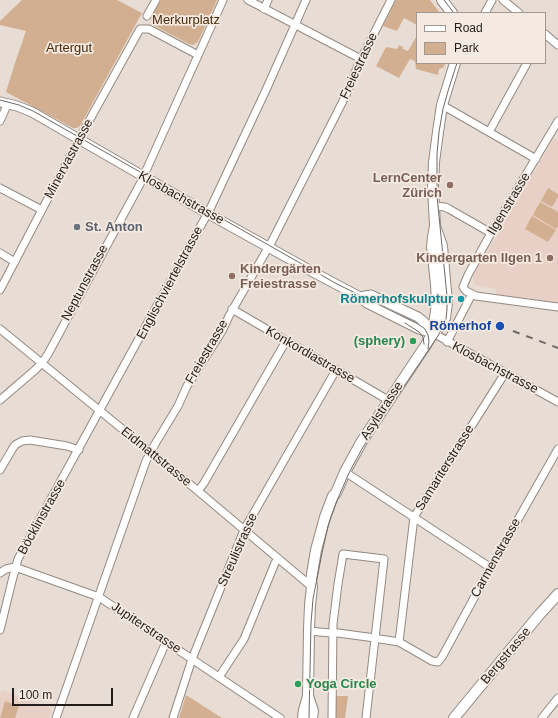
<!DOCTYPE html>
<meta charset="utf-8">
<style>
body{margin:0}
#map{position:relative;width:558px;height:718px;overflow:hidden;background:#e8ddd4;font-family:Helvetica,sans-serif}
canvas{display:block}
.legend{position:absolute;left:416px;top:12px;width:130px;height:52px;box-sizing:border-box;background:#f5eae1;border:1px solid #a19892;margin:0;padding:5px 7px;list-style:none;font-size:12px;color:#221e1b}
.legend li{display:flex;align-items:center;gap:8px;height:20px}
.legend b{width:20px;border:1px solid #a19892}
.scale{position:absolute;left:12px;top:688px;width:101px;height:18px;box-sizing:border-box;border:2px solid #221e1b;border-top:0;padding-left:5px;font-size:12px;line-height:14px;white-space:nowrap;color:#221e1b;-webkit-text-stroke:3px #f5eae1;paint-order:stroke}
</style>
<div id="map">
<canvas width="558" height="718"></canvas>
<ul class="legend">
<li><b style="height:5px;background:#fff"></b>Road</li>
<li><b style="height:11px;background:#d2af91"></b>Park</li>
</ul>
<div class="scale">100 m</div>
</div>
<script>
const context = document.querySelector('canvas').getContext('2d');
context.lineJoin = 'round';
function paint(path, color) {
  context.fillStyle = color;
  context.fill(path, 'evenodd');
}
function toPath(rows) {
  const path = new Path2D();
  for (const r of rows) {
    path.moveTo(r[0], r[1]);
    for (let i = 2; i < r.length; i += 2) path.lineTo(r[i], r[i + 1]);
  }
  return path;
}
function strokePath(path, color, width, dash) {
  context.strokeStyle = color;
  context.lineWidth = width;
  context.lineCap = dash ? 'butt' : 'round';
  context.setLineDash(dash || []);
  context.stroke(path);
}
function label(font, color, halo, rows, align = 'center') {
  context.font = font + ' Helvetica,sans-serif';
  context.lineWidth = 3.5;
  context.setLineDash([]);
  context.textBaseline = 'middle';
  context.strokeStyle = halo;
  context.fillStyle = color;
  for (const [text, x, y, turn = 0] of rows) {
    context.save();
    context.translate(x, y);
    context.rotate((+turn || 0) * Math.PI / 180);
    context.textAlign = isNaN(turn) ? turn : align;
    if (halo) context.strokeText(text, 0, 0);
    context.fillText(text, 0, 0);
    context.restore();
  }
}
paint(toPath([
 [554,138,558,140,558,303,496,294,496,289,478,286,474,284,473,276],
 [2,690,52,709,49,718,0,718,0,693]
]), '#e8d0c6');
paint(toPath([
 [22,0,117,0,142,13,80,126,77,128,73,128,6,92,15,63,26,31,0,25,0,21],
 [161,0,217,0,198,42,193,45,189,44,155,26,152,23,151,18],
 [396,0,430,0,440,13,417,13,417,25,404,18,397,31,383,26],
 [416,37,417,63,445,63,444,67,439,69,438,75,416,69,415,61,410,59,399,78,376,66,386,47,397,49,399,45,403,47,403,49,408,51],
 [548,188,558,194,558,197,552,207,541,201],
 [540,202,558,212,558,226,556,229,533,215],
 [532,216,556,230,548,242,525,229],
 [186,695,222,718,179,718],
 [335,696,348,696,345,718,335,718],
 [5,701,19,706,15,718,0,718]
]), '#d2af91');
const minor = toPath([
 [248,0,361,59],
 [503,0,519,13],
 [264,9,268,0],
 [485,13,492,0],
 [147,16,156,0],
 [545,34,558,45],
 [442,105,536,159],
 [0,121,8,103],
 [558,121,491,233,468,275,463,287,466,291,476,296,558,307],
 [489,132,527,63],
 [0,188,42,210],
 [434,206,445,207,449,209,491,233],
 [0,253,15,262],
 [0,290,79,139,140,29,149,29,198,55],
 [232,309,388,400],
 [0,329,198,491,312,587],
 [433,333,558,402],
 [447,342,472,294],
 [0,400,35,370,42,363,48,354,140,184,223,0],
 [0,470,13,448,15,445,22,441,30,440,67,446,79,450],
 [345,472,491,568],
 [198,491,204,483,286,341],
 [0,573,6,569,15,567,99,597,280,718],
 [0,630,12,581,18,559,210,209,266,90,306,0],
 [309,631,330,633,338,633,375,638,380,639,399,642,432,661,438,662,442,657,487,574,558,449],
 [399,642,414,517,505,373],
 [219,677,244,639,275,563,278,558],
 [56,718,146,461,155,444,178,406,187,386,222,331,229,316,272,241,346,95,359,63,391,0],
 [133,718,166,642],
 [173,718,192,659,244,530,336,370],
 [332,718,333,624,338,584,343,554,384,559,366,718],
 [542,718,558,698]
]);
const tertiary = toPath([
 [0,102,17,106,32,112,207,213,313,272,360,297,367,303,419,329,433,333],
 [360,297,371,295,418,317,423,321,433,333]
]);
const secondary = toPath([
 [442,0,452,13],
 [433,333,437,303,436,284,432,247,433,237,435,226],
 [308,696,313,711,312,718],
 [303,718,304,710,308,696,309,629,310,605,312,587,311,580,316,550,325,517,333,496,336,493,345,472,362,441,426,345,433,333,441,326,445,318,447,303,442,246,435,226,433,187,434,162,438,132,442,105,455,63],
 [454,718,539,615,558,594]
]);
strokePath(minor, '#938981', 9);
strokePath(tertiary, '#938981', 11);
strokePath(secondary, '#938981', 12);
strokePath(minor, '#fff', 7);
strokePath(tertiary, '#fff', 9);
strokePath(secondary, '#fff', 10);
strokePath(toPath([
 [444,0,454,13],
 [0,100,19,105,33,111,337,284,418,324,425,329,428,335,429,341,428,349],
 [405,323,419,332,423,337,424,344],
 [309,718,311,623,313,599,322,553,328,526,336,503,349,473,363,447,438,336,444,324,446,319,447,309,447,296,437,196,437,154,439,132,443,109,448,91,457,63]
]), '#706964', 1);
strokePath(toPath([
 [513,331,558,348]
]), '#706964', 2, [7, 7]);
for (const [x, y, r, color] of [
 [450,185,4,"#8d6e63"],
 [77,227,4,"#6b7280"],
 [550,258,4,"#8d6e63"],
 [232,276,4,"#8d6e63"],
 [461,299,4,"#0f9aa8"],
 [500,326,5,"#1a4fb4"],
 [413,341,4,"#2e9e5b"],
 [298,684,4,"#2e9e5b"]
]) {
  const dot = new Path2D();
  dot.arc(x, y, r, 0, 2 * Math.PI);
  context.fillStyle = color;
  context.fill(dot);
  strokePath(dot, '#f5eae1', 1.5);
}
label('13px', '#4a2a09', '#f5eae1', [
 ["Merkurplatz",186,20],
 ["Artergut",69,48]
]);
label('13px', '#221e1b', '#f5eae1', [
 ["Freiestrasse",359,66,-65],
 ["Minervastrasse",69,159,-62],
 ["Klosbachstrasse",181,198,29],
 ["Ilgenstrasse",509,204,-59],
 ["Neptunstrasse",85,283,-62],
 ["Englischviertelstrasse",170,283,-62],
 ["Freiestrasse",207,352,-60],
 ["Konkordiastrasse",310,355,30],
 ["Klosbachstrasse",495,368,28],
 ["Asylstrasse",382,411,-57],
 ["Eidmattstrasse",156,457,39],
 ["Samariterstrasse",445,468,-58],
 ["Böcklinstrasse",42,517,-61],
 ["Streulistrasse",238,550,-66],
 ["Carmenstrasse",496,558,-61],
 ["Jupiterstrasse",146,628,34],
 ["Bergstrasse",506,656,-50]
]);
label('bold 13px', '#785e54', '#f5eae1', [
 ["LernCenter",442,178],
 ["Zürich",442,193],
 ["Kindergarten Ilgen 1",542,258],
 ["Kindergärten",240,269,"left"],
 ["Freiestrasse",240,284,"left"]
], 'right');
label('bold 13px', '#5b616d', '#f5eae1', [
 ["St. Anton",85,227]
], 'left');
label('bold 13px', '#0d838f', '#f5eae1', [
 ["Römerhofskulptur",453,299]
], 'right');
label('bold 13px', '#164399', '#f5eae1', [
 ["Römerhof",491,326]
], 'right');
label('bold 13px', '#27864d', '#f5eae1', [
 ["(sphery)",405,341],
 ["Yoga Circle",306,684,"left"]
], 'right');
</script>
